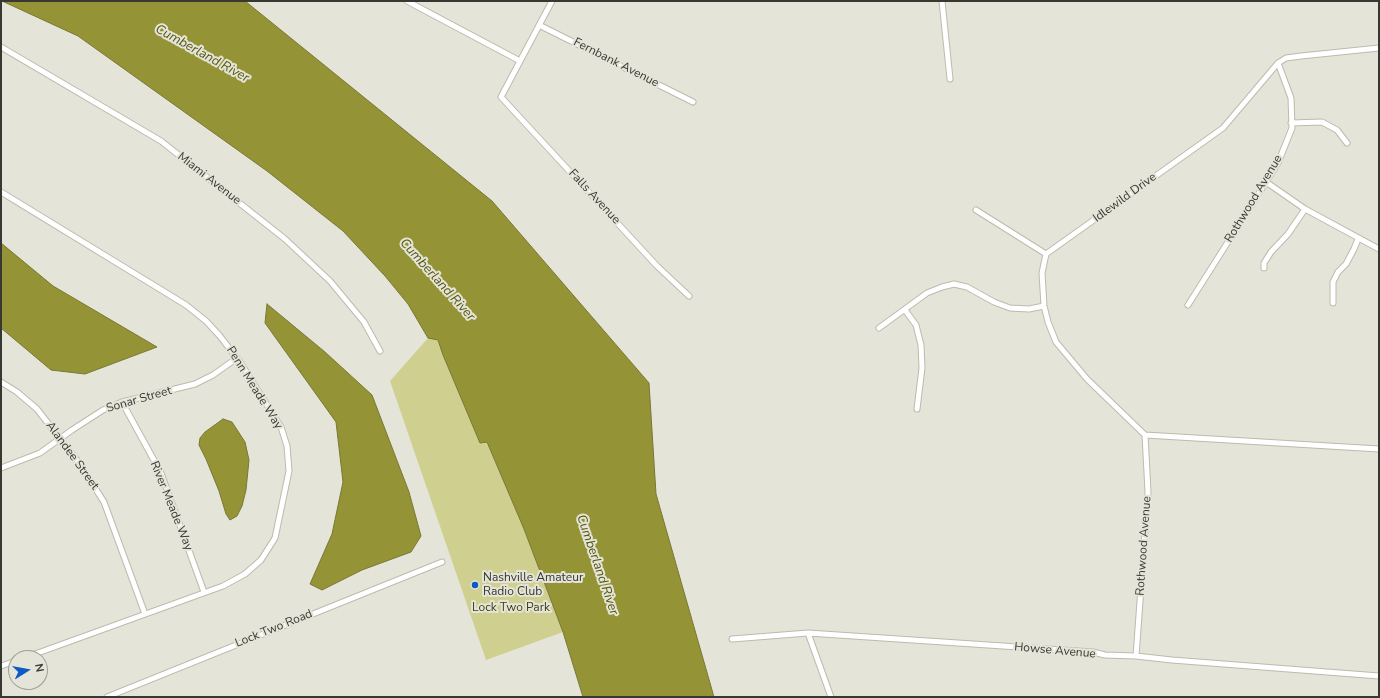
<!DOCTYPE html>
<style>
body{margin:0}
#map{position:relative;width:1380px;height:698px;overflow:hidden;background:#e4e5d8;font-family:"Nunito Sans",sans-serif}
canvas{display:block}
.frame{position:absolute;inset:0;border:2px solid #383833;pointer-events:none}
.north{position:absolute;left:8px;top:650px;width:40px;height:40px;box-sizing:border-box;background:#e4e5d8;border:1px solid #9fa096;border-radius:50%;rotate:79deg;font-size:11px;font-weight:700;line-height:16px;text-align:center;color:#383833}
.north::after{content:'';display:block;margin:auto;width:14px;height:18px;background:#0e5ac4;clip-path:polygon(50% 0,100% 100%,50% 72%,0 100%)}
</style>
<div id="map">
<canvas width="1380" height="698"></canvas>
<div class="frame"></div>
<div class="north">N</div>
</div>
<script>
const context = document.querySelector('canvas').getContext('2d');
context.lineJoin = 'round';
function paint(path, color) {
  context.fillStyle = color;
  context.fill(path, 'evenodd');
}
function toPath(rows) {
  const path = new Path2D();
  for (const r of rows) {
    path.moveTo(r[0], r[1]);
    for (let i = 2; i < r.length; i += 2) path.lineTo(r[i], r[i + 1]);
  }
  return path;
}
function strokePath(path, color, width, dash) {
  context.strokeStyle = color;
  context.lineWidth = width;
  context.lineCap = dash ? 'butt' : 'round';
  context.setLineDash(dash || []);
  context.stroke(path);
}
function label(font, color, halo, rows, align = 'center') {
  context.font = font + ' "Nunito Sans",sans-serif';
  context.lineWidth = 4;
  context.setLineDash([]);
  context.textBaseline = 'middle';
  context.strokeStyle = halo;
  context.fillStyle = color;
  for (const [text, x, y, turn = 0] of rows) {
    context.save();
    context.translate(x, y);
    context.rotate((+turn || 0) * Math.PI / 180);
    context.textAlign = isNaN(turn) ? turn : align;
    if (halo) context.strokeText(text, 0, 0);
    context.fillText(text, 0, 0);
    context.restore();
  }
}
paint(toPath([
 [428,338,438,340,443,355,480,442,487,442,524,529,563,632,486,660,390,381]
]), '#cfd090');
const water = toPath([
 [2,1,245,1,492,201,649,383,656,494,714,697,583,697,563,632,524,529,487,442,480,443,443,355,438,340,428,338,408,304,385,276,343,231,267,171,78,36,2,1],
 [1,243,53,286,157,347,85,374,51,370,1,328,1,243],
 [267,304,325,352,372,395,409,492,421,536,411,552,362,570,322,590,310,584,332,534,343,482,336,422,265,323,267,304],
 [223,419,232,422,245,442,249,460,246,490,242,506,237,516,230,520,226,514,219,491,206,459,199,445,200,438,205,432,223,419]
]);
paint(water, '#949335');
strokePath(water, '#787834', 1);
const minor = toPath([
 [407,1,520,61],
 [552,1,501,97,657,266,689,296],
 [942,1,950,79],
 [539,25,693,102],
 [1,47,161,141,285,239,330,281,364,322,380,351],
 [1291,123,1322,122,1337,130,1347,143],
 [1266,182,1305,209,1379,249],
 [1,192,186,305,206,321,219,335,240,362,281,427,287,446,289,471,275,538,261,560,245,574,223,586,24,658],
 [976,210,1046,254],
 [1264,268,1264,263,1271,252,1288,234,1305,209],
 [1333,303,1333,282,1338,272,1346,264,1354,249,1358,239],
 [1188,305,1278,163,1292,128,1291,98,1278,63],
 [905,310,916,325,921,345,922,368,917,409],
 [879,328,927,293,942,287,954,284,967,287,994,302,1010,308,1029,309,1044,306],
 [1,382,17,392,37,409,79,463,104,502,145,614],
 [122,402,161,473,204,592],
 [1145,435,1087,379,1056,342,1048,322,1044,306,1042,273,1046,254,1223,128,1278,63,1286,58,1301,56,1379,48],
 [1145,435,1379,449],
 [1,468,40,453,72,430,103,410,122,402,195,384,213,375,237,358],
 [808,633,831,697],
 [732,639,808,633,1093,652,1105,655,1136,656,1172,660,1379,676],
 [1136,656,1148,492,1145,435],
 [1,666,16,661],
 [107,697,442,562]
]);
strokePath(minor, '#bbbbae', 7);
strokePath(minor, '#fff', 5);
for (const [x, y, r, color] of [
 [475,585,4,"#0e5ac4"]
]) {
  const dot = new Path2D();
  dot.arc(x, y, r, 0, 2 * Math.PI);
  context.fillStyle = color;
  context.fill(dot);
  strokePath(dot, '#e4e5d8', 1.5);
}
label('12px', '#383833', '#e4e5d8', [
 ["Fernbank Avenue",616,63,27],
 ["Miami Avenue",209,179,38],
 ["Falls Avenue",594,197,47],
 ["Idlewild Drive",1125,198,-36],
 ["Rothwood Avenue",1254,199,-59],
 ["Penn Meade Way",254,388,58],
 ["Sonar Street",139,400,-16],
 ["Alandee Street",72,456,54],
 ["River Meade Way",171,506,68],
 ["Rothwood Avenue",1144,546,-86],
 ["Lock Two Road",274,629,-22],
 ["Howse Avenue",1055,651,5]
]);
label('12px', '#383833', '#e4e5d8', [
 ["Nashville Amateur",483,578],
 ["Radio Club",483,592]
], 'left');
label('12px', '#3d3d15', '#e4e5d8', [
 ["Lock Two Park",511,608]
]);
label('italic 13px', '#56550f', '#e4e5d8', [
 ["Cumberland River",202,54,29],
 ["Cumberland River",437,280,48],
 ["Cumberland River",597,565,71]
]);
</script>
